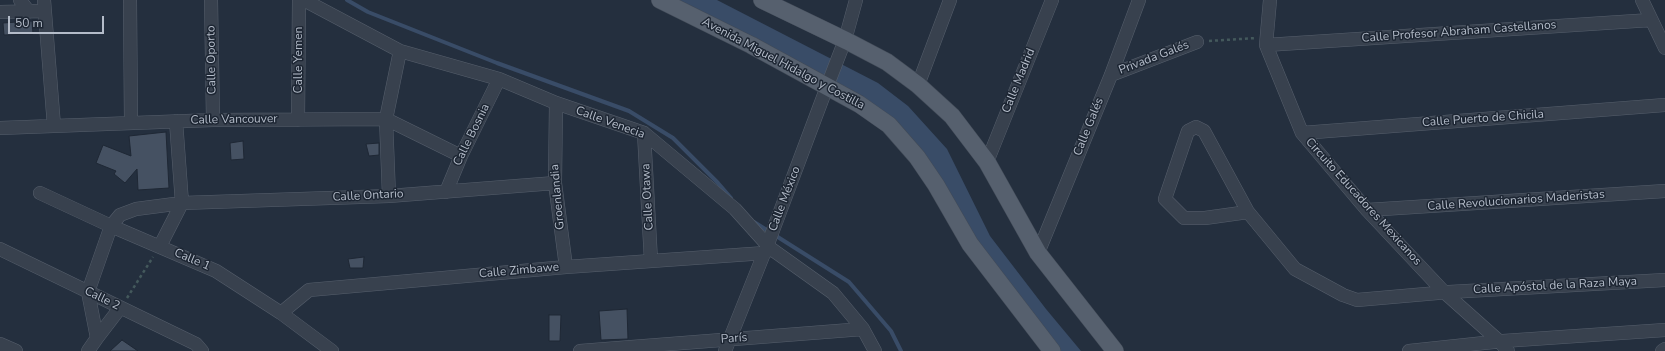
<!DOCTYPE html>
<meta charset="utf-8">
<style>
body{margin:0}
#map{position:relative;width:1665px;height:351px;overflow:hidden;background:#242f3e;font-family:"Nunito Sans",sans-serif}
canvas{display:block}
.scale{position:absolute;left:8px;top:16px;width:96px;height:18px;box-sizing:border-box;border:2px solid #b4bcc9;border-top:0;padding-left:5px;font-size:12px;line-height:14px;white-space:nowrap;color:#b4bcc9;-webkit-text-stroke:3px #1d2633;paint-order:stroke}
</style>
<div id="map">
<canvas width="1665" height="351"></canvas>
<div class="scale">50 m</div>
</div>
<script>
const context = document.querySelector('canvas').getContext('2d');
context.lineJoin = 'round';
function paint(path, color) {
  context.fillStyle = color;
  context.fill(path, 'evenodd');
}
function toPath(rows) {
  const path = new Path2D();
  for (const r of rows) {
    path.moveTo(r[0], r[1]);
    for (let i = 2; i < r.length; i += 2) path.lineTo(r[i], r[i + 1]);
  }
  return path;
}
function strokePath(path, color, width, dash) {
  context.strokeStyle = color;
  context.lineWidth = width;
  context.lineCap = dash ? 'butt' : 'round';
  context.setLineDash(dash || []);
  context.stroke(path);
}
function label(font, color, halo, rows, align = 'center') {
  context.font = font + ' "Nunito Sans",sans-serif';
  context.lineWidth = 3;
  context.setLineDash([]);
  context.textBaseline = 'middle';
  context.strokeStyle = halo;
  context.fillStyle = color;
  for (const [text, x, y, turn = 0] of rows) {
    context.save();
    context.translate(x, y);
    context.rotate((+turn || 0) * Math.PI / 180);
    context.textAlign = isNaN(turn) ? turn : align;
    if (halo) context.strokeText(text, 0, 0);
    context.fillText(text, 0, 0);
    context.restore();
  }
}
paint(toPath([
 [670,0,717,0,878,83,908,106,947,149,990,236,1046,309,1081,351,1057,351,1019,305,909,141]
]), '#394c67');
strokePath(toPath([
 [347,0,368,12,497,63,629,111,673,138,718,183,731,198],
 [754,222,849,282,891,331,901,351]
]), '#394c67', 4);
const building = toPath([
 [32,21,33,34,4,35,3,23,32,21],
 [166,132,169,188,138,190,137,169,125,183,114,174,116,171,96,163,103,145,131,156,129,136,166,132],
 [243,141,244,159,231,160,230,143,243,141],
 [379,143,379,155,369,156,366,144,379,143],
 [364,257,363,268,350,268,348,259,364,257],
 [627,309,628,339,601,340,599,311,627,309],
 [549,315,561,315,560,341,549,341,549,315],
 [122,340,138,351,110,351,122,340]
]);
paint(building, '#455162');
strokePath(building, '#1f2835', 1);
const minor = toPath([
 [20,0,29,12],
 [44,0,54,126],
 [130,0,131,123],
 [211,0,213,120],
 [304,0,400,51,499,79,556,103,644,133,735,209,770,248,833,293,863,329,875,351],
 [1270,0,1266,45,1302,133,1367,210,1444,292,1499,341,1508,351],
 [1642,0,1665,48],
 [0,12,45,11],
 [1266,45,1651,20],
 [1111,75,1197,42],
 [918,85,950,0],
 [556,103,555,183,566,267],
 [298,120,299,0],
 [176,121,182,203],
 [0,128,213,120,386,119,461,156],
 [644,133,651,261],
 [1302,133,1665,105],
 [987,162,1052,0],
 [446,192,461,156,499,79],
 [40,193,111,226,216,271,281,313,332,351],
 [389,196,386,119,400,51],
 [1367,210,1665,191],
 [1248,212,1205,218,1184,218,1165,199,1188,131,1196,127,1204,131,1248,212,1295,269,1343,295,1357,300,1449,292,1665,280],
 [160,246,182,203],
 [0,249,196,344,202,351],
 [1038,253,1111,75,1139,0],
 [281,313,309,290,566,267,765,253],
 [97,338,120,308],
 [0,344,16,351],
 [88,351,97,338,88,292,111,226,120,215,136,209,182,203,389,196,555,183],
 [580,351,863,329],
 [725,351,769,241,828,84,845,40,856,0],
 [1409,351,1503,341,1665,330],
 [1662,351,1665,349]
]);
const major = toPath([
 [660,0,751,45,859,104,889,125,917,157,936,185,970,244,1052,351],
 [762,0,847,41,887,62,918,85,952,116,987,162,1038,253,1115,351]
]);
strokePath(minor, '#565f6c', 14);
strokePath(major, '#414a57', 18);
strokePath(toPath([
 [1209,41,1256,38],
 [127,298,153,257]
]), '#44595c', 2.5, [3, 3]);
strokePath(minor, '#38414e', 13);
strokePath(major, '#56606e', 17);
label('12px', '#b4bcc9', '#1d2633', [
 ["Calle Profesor Abraham Castellanos",1459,32,-4],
 ["Privada Galés",1154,58,-21],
 ["Calle Oporto",212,60,-91],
 ["Calle Yemen",299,60,-90],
 ["Avenida Miguel Hidalgo y Costilla",783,64,28],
 ["Calle Madrid",1019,81,-68],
 ["Calle Puerto de Chicila",1483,119,-4],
 ["Calle Vancouver",234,120,-1],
 ["Calle Venecia",610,123,20],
 ["Calle Galés",1089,127,-68],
 ["Calle Bosnia",472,135,-64],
 ["Calle Ontario",368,196,-3],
 ["Groenlandia",558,197,-95],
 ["Calle Otawa",648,197,-93],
 ["Calle México",785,199,-69],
 ["Calle Revolucionarios Maderistas",1516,201,-4],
 ["Circuito Educadores Mexicanos",1363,202,48],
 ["Calle 1",192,260,23],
 ["Calle Zimbawe",519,271,-5],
 ["Calle Apóstol de la Raza Maya",1555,286,-3],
 ["Calle 2",102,299,26],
 ["París",734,339,-4]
]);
</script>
